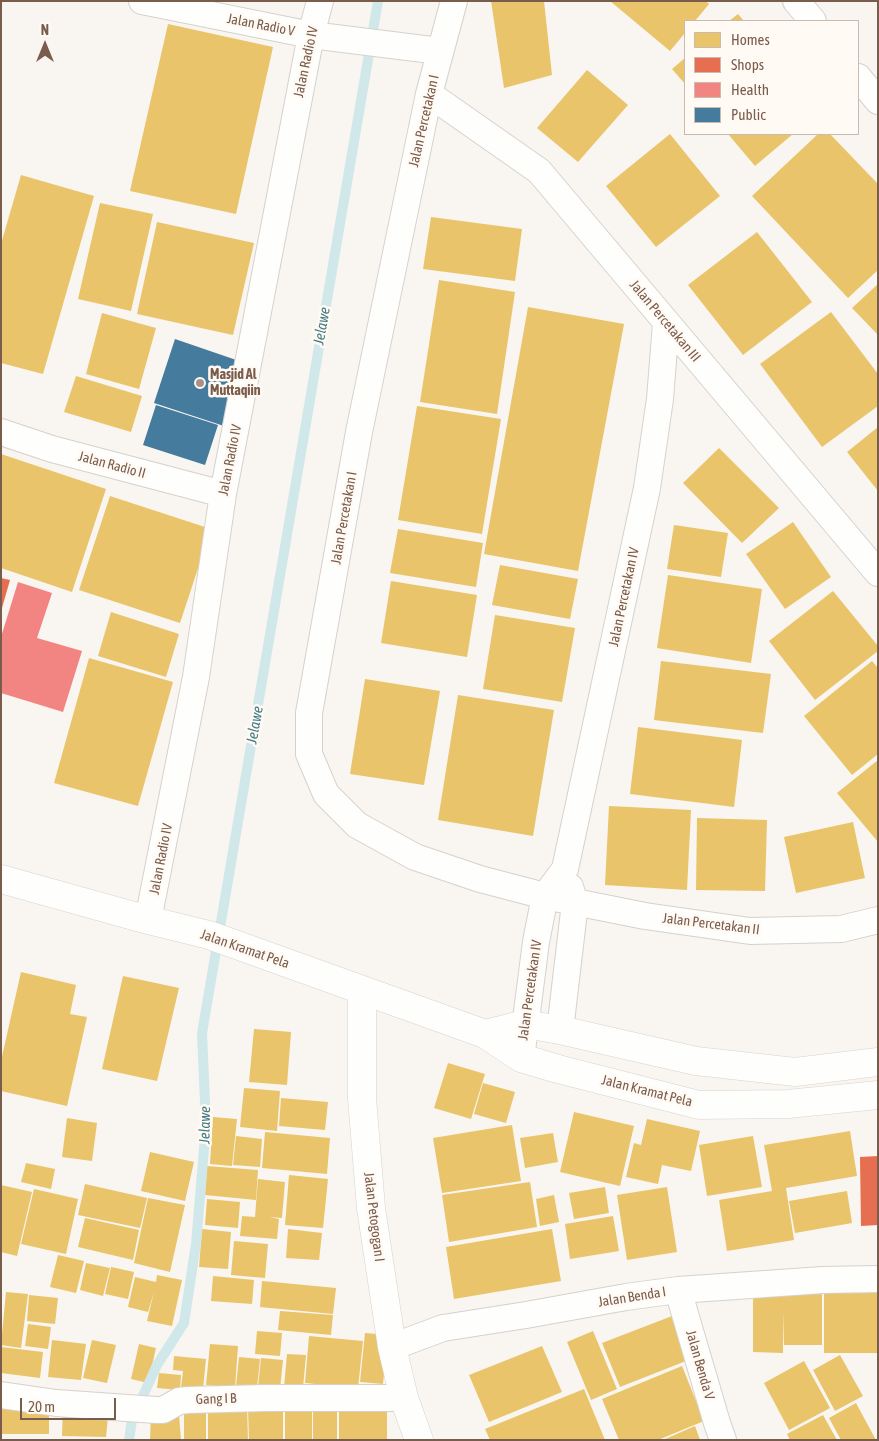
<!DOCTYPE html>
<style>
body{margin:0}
#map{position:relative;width:879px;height:1441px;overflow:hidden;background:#f9f5f0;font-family:"Asap Condensed",sans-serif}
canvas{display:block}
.frame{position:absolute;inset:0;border:2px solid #7a5c4d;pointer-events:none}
.legend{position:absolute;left:684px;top:20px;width:175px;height:115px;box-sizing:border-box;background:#fffaf3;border:1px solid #cabbb1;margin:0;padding:6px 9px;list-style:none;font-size:15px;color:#7a5c4d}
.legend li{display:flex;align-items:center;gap:10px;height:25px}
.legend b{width:25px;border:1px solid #cabbb1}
.north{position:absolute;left:20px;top:20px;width:50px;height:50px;-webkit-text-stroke:4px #fffaf3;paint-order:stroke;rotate:0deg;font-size:14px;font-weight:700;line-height:20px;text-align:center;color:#7a5c4d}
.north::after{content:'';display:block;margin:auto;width:18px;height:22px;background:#7a5c4d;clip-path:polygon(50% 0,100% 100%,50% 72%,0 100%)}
.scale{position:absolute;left:20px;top:1398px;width:96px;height:22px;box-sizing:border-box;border:2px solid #7a5c4d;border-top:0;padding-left:6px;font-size:15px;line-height:18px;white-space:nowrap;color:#7a5c4d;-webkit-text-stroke:4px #fffaf3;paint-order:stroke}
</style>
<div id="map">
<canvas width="879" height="1441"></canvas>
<div class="frame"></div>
<ul class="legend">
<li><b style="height:14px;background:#e9c46a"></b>Homes</li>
<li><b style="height:14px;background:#e76f51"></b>Shops</li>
<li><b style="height:14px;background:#f28482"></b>Health</li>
<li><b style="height:14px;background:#457b9d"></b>Public</li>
</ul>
<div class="north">N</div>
<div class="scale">20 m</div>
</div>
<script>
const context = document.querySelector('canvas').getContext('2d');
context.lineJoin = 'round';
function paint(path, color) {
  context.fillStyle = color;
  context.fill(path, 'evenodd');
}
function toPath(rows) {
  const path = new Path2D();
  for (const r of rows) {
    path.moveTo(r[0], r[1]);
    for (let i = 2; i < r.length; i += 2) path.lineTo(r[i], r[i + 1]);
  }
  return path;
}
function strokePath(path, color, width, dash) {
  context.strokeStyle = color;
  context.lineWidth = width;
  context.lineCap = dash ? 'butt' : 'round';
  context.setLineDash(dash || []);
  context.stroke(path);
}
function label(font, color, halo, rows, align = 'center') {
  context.font = font + ' "Asap Condensed",sans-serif';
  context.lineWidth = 5;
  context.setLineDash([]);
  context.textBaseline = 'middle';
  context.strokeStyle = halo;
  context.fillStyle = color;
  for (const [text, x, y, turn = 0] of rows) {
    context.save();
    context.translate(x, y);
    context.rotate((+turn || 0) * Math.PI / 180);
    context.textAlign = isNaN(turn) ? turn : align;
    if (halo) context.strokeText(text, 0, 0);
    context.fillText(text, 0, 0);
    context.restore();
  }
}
paint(toPath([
 [491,1,544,1,552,75,504,88],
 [610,1,706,1,709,4,695,21,685,21,685,33,670,51],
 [738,14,744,21,729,21],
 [168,24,273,47,236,214,130,191],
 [685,58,685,84,672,69],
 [587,70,628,105,578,162,537,128],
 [670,134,720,196,656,247,606,186],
 [728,134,793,134,755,166],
 [818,134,830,134,878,184,878,270,848,298,752,196],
 [21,175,94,196,43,374,1,363,1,244],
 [100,203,153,214,131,311,78,299],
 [431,217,522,229,515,281,423,269],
 [157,222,254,243,233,335,137,314],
 [757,232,812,302,743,355,688,285],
 [439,280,515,292,497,414,420,402],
 [878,284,878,335,852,308],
 [528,307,624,324,578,571,484,554],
 [831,312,878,374,878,406,822,447,760,364],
 [102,313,156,328,139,389,86,374],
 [76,376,142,396,131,432,64,412],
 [417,406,501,419,482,534,398,520],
 [878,427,878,491,847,452],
 [719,448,779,508,742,543,683,483],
 [1,454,106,489,72,592,1,568],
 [110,496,211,529,180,623,79,590],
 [793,522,831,577,785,609,746,554],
 [674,525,728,533,721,577,667,569],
 [398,529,483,543,476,587,390,573],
 [500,565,578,579,570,619,492,605],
 [668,575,762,589,751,663,657,648],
 [391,581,477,595,467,657,381,643],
 [833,591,878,646,878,651,815,700,769,641],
 [111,612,179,634,166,677,98,656],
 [495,615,575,628,562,702,483,689],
 [89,658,173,682,138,806,54,783],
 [661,661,771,674,763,733,654,720],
 [872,661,878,668,878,754,852,775,804,716],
 [365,679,440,691,424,785,350,774],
 [458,695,554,710,533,836,438,820],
 [638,727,742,740,734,807,630,794],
 [878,760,878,842,837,793],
 [609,806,691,810,687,890,605,885],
 [697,818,767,820,765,891,696,890],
 [853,822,865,878,796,893,784,837],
 [21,972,76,985,70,1014,87,1017,67,1106,1,1091,1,1061],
 [123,976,179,988,157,1081,102,1069],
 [254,1029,291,1032,287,1085,249,1082],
 [448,1063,485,1074,471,1119,434,1108],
 [483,1083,515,1092,506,1123,474,1114],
 [244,1088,280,1091,277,1131,240,1127],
 [281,1098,328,1102,325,1130,279,1126],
 [574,1112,634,1126,620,1186,560,1172],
 [213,1117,237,1119,232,1166,210,1164],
 [67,1118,97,1123,92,1161,62,1157],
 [647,1119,700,1131,691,1171,662,1165,658,1184,626,1177,634,1143,641,1145],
 [512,1125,521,1181,442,1193,433,1138],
 [850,1131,857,1176,786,1188,794,1240,727,1251,719,1200,772,1191,764,1145],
 [265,1132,330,1138,327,1174,262,1168],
 [553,1133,558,1162,525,1168,520,1138],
 [236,1136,262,1139,260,1167,233,1165],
 [753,1136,762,1187,707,1196,699,1145],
 [150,1152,194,1162,185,1201,141,1191],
 [26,1163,55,1169,51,1189,21,1182],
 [207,1166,258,1170,256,1200,205,1195],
 [289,1175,328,1179,323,1228,285,1225],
 [258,1179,285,1182,282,1218,269,1217,279,1219,277,1239,240,1236,242,1216,255,1217],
 [530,1182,537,1227,449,1242,442,1195],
 [85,1184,147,1198,140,1228,78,1215],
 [1,1185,32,1192,17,1256,1,1252],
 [605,1187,609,1213,574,1219,569,1193],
 [667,1187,677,1252,627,1260,617,1195],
 [34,1189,78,1199,66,1254,21,1244],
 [847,1191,852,1223,795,1233,789,1201],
 [554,1195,559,1222,540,1226,536,1199],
 [148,1198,185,1205,170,1272,134,1263],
 [207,1199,240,1202,238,1228,205,1225],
 [613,1216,619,1251,570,1259,565,1224],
 [85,1218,139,1230,133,1260,78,1247],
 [202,1229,231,1232,228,1269,199,1267],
 [288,1229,322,1233,319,1260,286,1258],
 [552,1229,561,1281,454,1299,446,1247],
 [234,1241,268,1244,265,1278,231,1275],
 [58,1255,84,1261,76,1293,50,1287],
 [86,1263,110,1268,103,1296,80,1290],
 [111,1267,134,1272,128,1299,105,1294],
 [157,1275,182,1280,172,1326,147,1321,154,1292,148,1312,128,1307,135,1277,156,1282],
 [213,1276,254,1280,252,1304,211,1301],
 [262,1281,336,1288,333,1314,260,1307],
 [822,1287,822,1345,784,1345,783,1312,783,1353,753,1352,753,1292],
 [824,1287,878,1287,878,1353,824,1353],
 [6,1292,28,1294,21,1348,1,1345],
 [29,1295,58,1298,55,1324,27,1321],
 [280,1311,333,1315,331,1335,278,1330],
 [672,1316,686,1361,620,1387,602,1343],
 [28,1324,51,1327,48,1349,25,1346],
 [257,1331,282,1333,280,1356,255,1354],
 [593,1331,617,1389,591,1400,567,1342],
 [365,1333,388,1335,383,1384,360,1382],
 [309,1336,363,1341,358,1388,305,1383],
 [52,1340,86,1344,81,1380,48,1377],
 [92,1340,116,1345,107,1383,83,1378],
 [139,1344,156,1348,148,1383,131,1379],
 [210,1344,238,1346,235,1388,206,1385],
 [542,1346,562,1392,489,1422,469,1375],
 [1,1347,43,1352,40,1378,1,1373],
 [287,1354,306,1355,303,1388,284,1387],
 [840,1355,863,1396,835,1411,813,1370],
 [174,1356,206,1359,203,1389,181,1388,183,1371,173,1370],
 [239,1357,260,1359,257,1388,236,1386],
 [261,1358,283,1360,280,1389,258,1387],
 [804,1361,830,1408,789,1430,764,1383],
 [682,1366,704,1421,658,1440,619,1440,602,1399],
 [159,1373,181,1375,180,1390,157,1388],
 [584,1389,605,1440,490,1440,485,1429],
 [1,1398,49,1408,49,1434,1,1434],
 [856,1403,876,1440,841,1440,829,1418],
 [184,1405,206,1405,206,1440,184,1440],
 [208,1405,247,1405,248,1440,208,1440],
 [339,1405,387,1405,387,1440,339,1440],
 [63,1406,109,1407,106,1437,62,1436],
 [248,1407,283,1407,283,1440,249,1440],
 [313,1407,337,1407,337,1440,313,1440],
 [285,1410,312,1410,312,1440,285,1440],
 [151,1413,179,1415,181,1440,150,1440],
 [823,1415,837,1440,790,1440,787,1434],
 [695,1426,700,1440,663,1440]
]), '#e9c46a');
paint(toPath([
 [1,578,10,580,2,608,1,608],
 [878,1156,878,1225,861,1226,860,1157]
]), '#e76f51');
paint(toPath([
 [18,582,52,593,37,638,82,651,63,712,1,693,1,637]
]), '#f28482');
paint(toPath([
 [175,339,245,363,230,428,154,403],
 [156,405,218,425,205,465,143,445]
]), '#457b9d');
strokePath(toPath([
 [129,1440,132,1420,157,1365,184,1323,196,1244,206,1125,202,1033,378,1]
]), '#d0e8ea', 10);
const street = toPath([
 [142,1,311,35,440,51],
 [454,1,429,94,359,432,309,713,309,754,326,794,357,825,415,857,480,879,545,896,645,916,750,931,841,929,878,920],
 [796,1,813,21],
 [858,77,878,101],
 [429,94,539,171,878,573],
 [1,432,52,449,223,494],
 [148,920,196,677,223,494,311,35,320,1],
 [560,1030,575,903,570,887],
 [521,1058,536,942,545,896,565,869,647,488,660,399,666,323],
 [678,1290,717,1423,723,1440],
 [392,1347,443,1328,526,1315,626,1297,678,1290,823,1280,878,1279],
 [1,1395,56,1403,156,1410,163,1410,179,1401,188,1400,266,1398,404,1398]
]);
const secondary = toPath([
 [1,879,148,920,209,935,485,1034,521,1058,558,1069,699,1105,788,1104,878,1095],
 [362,990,362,1098,371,1208,392,1347,404,1398,419,1440],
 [485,1034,525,1024,560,1030,696,1061,795,1072,878,1062]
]);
strokePath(street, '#d7d1cb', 28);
strokePath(secondary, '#d9d2cb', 29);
strokePath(street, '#fefefd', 26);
strokePath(secondary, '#fefefd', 28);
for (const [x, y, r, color] of [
 [200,383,5,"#a69286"]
]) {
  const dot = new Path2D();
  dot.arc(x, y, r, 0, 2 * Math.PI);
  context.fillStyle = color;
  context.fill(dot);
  strokePath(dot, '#fffaf3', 2);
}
label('14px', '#7a5c4d', '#fffaf3', [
 ["Jalan Radio V",261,25,11],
 ["Jalan Radio IV",306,62,-78],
 ["Jalan Percetakan I",424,121,-77],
 ["Jalan Percetakan III",665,321,50],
 ["Jalan Radio IV",230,460,-79],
 ["Jalan Radio II",112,465,15],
 ["Jalan Percetakan I",344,518,-80],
 ["Jalan Percetakan IV",624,597,-78],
 ["Jalan Radio IV",161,859,-79],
 ["Jalan Percetakan II",711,924,7],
 ["Jalan Kramat Pela",245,949,19],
 ["Jalan Percetakan IV",530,990,-82],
 ["Jalan Kramat Pela",647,1091,14],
 ["Jalan Petogogan I",374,1217,83],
 ["Jalan Benda I",632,1297,-9],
 ["Jalan Benda V",700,1365,74],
 ["Gang I B",216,1399,-2]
]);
label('bold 14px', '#7a5c4d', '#fffaf3', [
 ["Masjid Al",210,375],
 ["Muttaqiin",210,391]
], 'left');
label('italic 15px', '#437c86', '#fffaf3', [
 ["Jelawe",322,326,-80],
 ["Jelawe",255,725,-80],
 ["Jelawe",205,1125,-89]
]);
</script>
